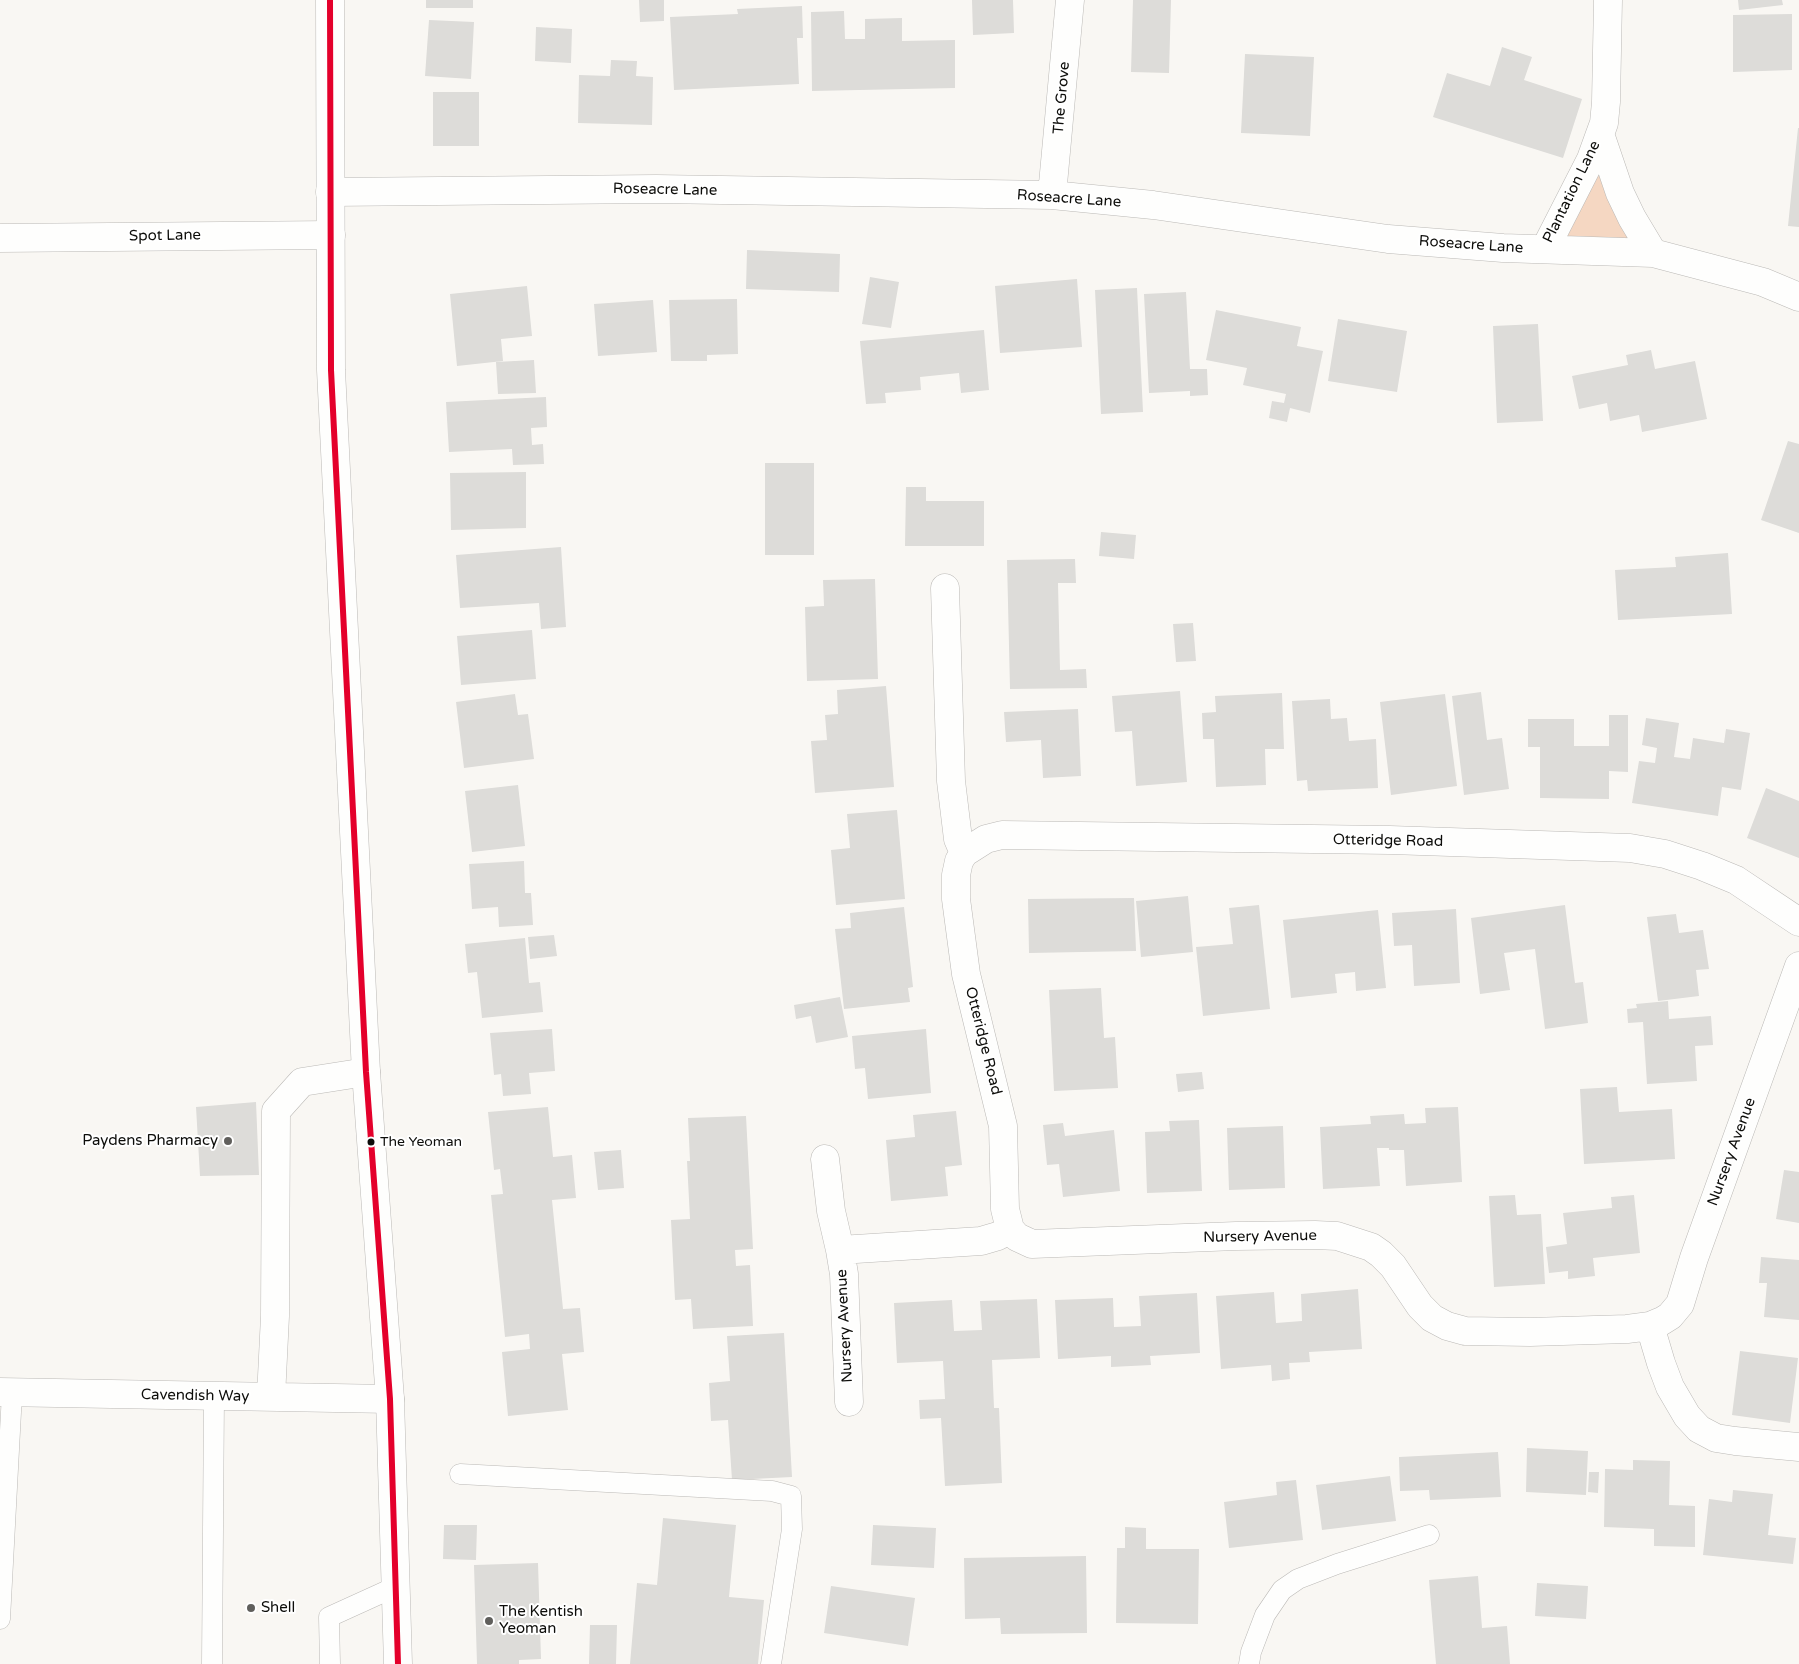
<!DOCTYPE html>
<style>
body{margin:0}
canvas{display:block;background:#f9f7f3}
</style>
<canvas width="1799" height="1664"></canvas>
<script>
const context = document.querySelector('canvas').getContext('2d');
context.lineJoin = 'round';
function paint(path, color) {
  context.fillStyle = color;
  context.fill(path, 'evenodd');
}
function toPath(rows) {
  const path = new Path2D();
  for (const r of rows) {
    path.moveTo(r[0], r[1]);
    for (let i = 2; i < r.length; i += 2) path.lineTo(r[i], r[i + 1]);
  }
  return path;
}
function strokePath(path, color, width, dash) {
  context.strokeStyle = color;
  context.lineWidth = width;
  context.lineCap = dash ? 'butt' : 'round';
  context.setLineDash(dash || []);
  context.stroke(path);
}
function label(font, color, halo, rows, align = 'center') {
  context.font = font + ' "Varela Round",sans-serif';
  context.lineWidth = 4;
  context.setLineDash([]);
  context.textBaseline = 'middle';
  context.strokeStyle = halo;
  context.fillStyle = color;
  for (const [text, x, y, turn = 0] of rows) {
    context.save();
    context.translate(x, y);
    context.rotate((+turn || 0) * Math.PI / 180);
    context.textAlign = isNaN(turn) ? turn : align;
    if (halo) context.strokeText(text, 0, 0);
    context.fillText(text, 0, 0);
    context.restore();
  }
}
paint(toPath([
 [1591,159,1653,253,1545,249]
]), '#f5d7c2');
paint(toPath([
 [426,0,473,0,473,8,426,8],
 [639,0,664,0,664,21,640,22],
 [972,0,1013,0,1014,33,973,35],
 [1133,0,1171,0,1169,73,1131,72],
 [1738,0,1782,0,1783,5,1739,10],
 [802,6,803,38,797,38,799,84,674,90,670,17,738,14,737,9],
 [844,11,845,39,865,39,865,19,902,18,902,41,955,40,955,88,812,91,811,12],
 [1792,14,1792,70,1733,72,1733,15],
 [429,20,474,22,471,79,425,76],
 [536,27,572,29,571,63,535,61],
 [1502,47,1532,57,1524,80,1582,99,1563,158,1433,117,1447,73,1490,86],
 [1245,54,1314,57,1310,136,1241,133],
 [611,60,637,61,636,76,653,77,652,125,578,123,579,75,610,76],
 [433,92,479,92,479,146,433,146],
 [1798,128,1799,128,1799,227,1788,226],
 [747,250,840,254,839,292,746,289],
 [870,277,899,282,891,328,862,324],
 [1077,279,1082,347,1000,353,995,286],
 [527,286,532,336,501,339,503,361,457,366,450,294],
 [1137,288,1143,412,1101,414,1095,290],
 [1186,292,1190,369,1207,369,1208,395,1190,396,1190,391,1149,393,1144,294],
 [737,299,738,354,707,355,707,361,671,361,669,300],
 [653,300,657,352,598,356,594,304],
 [1216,310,1301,327,1297,346,1323,351,1310,413,1290,408,1287,422,1269,418,1272,401,1284,403,1286,394,1243,385,1247,368,1206,360],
 [1338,319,1407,331,1397,392,1328,381],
 [1538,324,1543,421,1497,423,1493,326],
 [984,330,989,390,961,393,959,373,920,377,921,390,885,393,886,403,866,404,860,341],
 [1651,350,1655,369,1695,361,1707,419,1642,432,1639,415,1610,421,1607,403,1579,409,1572,376,1628,365,1626,355],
 [534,360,536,393,498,394,496,362],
 [546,397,547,427,531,428,532,445,543,444,544,464,513,465,512,449,449,452,446,402],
 [1788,441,1799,444,1799,533,1761,520],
 [765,463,814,463,814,555,765,555],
 [526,472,526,528,451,530,450,473],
 [906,487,926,487,926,501,984,501,984,546,905,546],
 [1101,532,1136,535,1134,559,1099,556],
 [561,547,566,627,541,629,539,603,460,608,456,555],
 [1728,553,1732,614,1618,620,1615,570,1676,567,1675,557],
 [1075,559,1076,583,1058,583,1060,670,1086,669,1087,688,1010,689,1007,560],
 [875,579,878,679,807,681,805,607,824,606,823,580],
 [1193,623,1196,661,1176,662,1173,624],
 [532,630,536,679,461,685,457,636],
 [886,686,894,787,815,793,811,741,827,740,825,715,838,714,837,690],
 [1180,691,1187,782,1136,786,1132,731,1115,732,1112,696],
 [1481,692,1487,740,1502,738,1509,789,1464,795,1452,696],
 [1282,693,1284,749,1265,749,1266,785,1216,787,1214,739,1203,739,1202,713,1216,712,1215,696],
 [515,694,518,715,528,714,534,759,464,768,456,702],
 [1445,694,1457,786,1391,795,1380,702],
 [1330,699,1331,719,1347,718,1349,741,1376,739,1378,788,1308,791,1307,780,1297,781,1292,701],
 [1078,709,1081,776,1043,778,1041,740,1006,742,1004,712],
 [1609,715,1628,715,1628,772,1609,771,1609,799,1540,798,1540,747,1528,747,1528,719,1574,719,1574,746,1609,746],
 [1646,718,1679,723,1674,757,1690,759,1693,738,1724,743,1726,729,1750,733,1741,790,1722,787,1718,816,1632,803,1639,761,1655,763,1657,748,1642,745],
 [518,785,525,846,472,852,465,791],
 [1766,788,1799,801,1799,858,1747,838],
 [897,810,905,899,836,905,831,850,850,848,847,814],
 [524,861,525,893,531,893,533,925,499,927,498,907,472,909,469,864],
 [1188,896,1193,952,1141,957,1136,901],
 [1134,898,1136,951,1029,953,1028,899],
 [1259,905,1270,1009,1203,1016,1196,947,1233,944,1229,908],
 [1565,905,1575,983,1583,982,1588,1023,1545,1029,1535,949,1504,953,1510,990,1480,994,1471,918],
 [904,907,913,987,908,988,910,1002,844,1009,835,929,851,928,850,913],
 [1456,909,1460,983,1414,986,1412,945,1394,946,1392,913],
 [1378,910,1386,988,1356,991,1355,972,1335,974,1337,993,1291,998,1283,920],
 [1676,914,1679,933,1703,930,1709,969,1696,970,1699,996,1658,1001,1647,917],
 [554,935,557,956,530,959,528,937],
 [525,938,529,983,540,982,543,1012,482,1018,477,972,468,973,465,944],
 [1101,988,1104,1038,1115,1037,1118,1088,1054,1091,1049,990],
 [840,997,848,1037,816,1043,811,1016,796,1019,794,1005],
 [1668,1001,1669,1019,1711,1016,1713,1045,1695,1046,1697,1081,1647,1084,1643,1022,1628,1023,1627,1009,1637,1008,1636,1004],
 [552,1029,555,1071,529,1073,531,1094,503,1096,501,1074,494,1075,490,1033],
 [926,1029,931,1093,868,1099,865,1068,855,1069,852,1036],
 [1202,1072,1204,1089,1178,1092,1176,1074],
 [1617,1087,1619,1112,1672,1109,1675,1159,1584,1164,1580,1089],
 [256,1102,259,1175,200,1176,196,1107],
 [548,1107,553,1157,572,1155,576,1198,552,1200,563,1309,580,1308,584,1352,562,1354,568,1410,508,1416,502,1352,530,1349,529,1334,505,1337,491,1195,503,1194,500,1169,494,1170,488,1112],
 [1458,1107,1462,1182,1406,1186,1404,1150,1389,1150,1389,1148,1377,1148,1380,1186,1323,1189,1320,1127,1371,1124,1370,1116,1404,1114,1405,1124,1426,1123,1425,1108],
 [956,1111,962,1165,945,1167,948,1196,891,1201,886,1140,915,1137,913,1115],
 [746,1116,753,1249,735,1250,736,1266,750,1265,753,1326,693,1329,691,1299,675,1300,671,1220,690,1219,687,1161,690,1161,688,1118],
 [1199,1120,1202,1191,1147,1193,1145,1132,1170,1131,1169,1121],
 [1063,1123,1065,1136,1114,1130,1120,1191,1063,1197,1059,1164,1047,1165,1043,1125],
 [1283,1126,1285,1188,1229,1190,1227,1128],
 [621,1150,624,1188,598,1190,594,1152],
 [1784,1170,1799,1172,1799,1223,1776,1219],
 [1515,1195,1517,1215,1541,1214,1545,1284,1494,1287,1489,1196],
 [1634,1195,1640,1253,1593,1258,1595,1276,1568,1279,1568,1271,1549,1273,1546,1247,1567,1244,1563,1213,1612,1208,1611,1197],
 [1761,1257,1799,1260,1799,1320,1764,1317,1767,1283,1759,1283],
 [1358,1289,1362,1349,1309,1352,1310,1362,1289,1363,1290,1379,1272,1381,1271,1365,1221,1369,1216,1296,1274,1292,1276,1323,1302,1321,1301,1294],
 [1197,1293,1200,1353,1150,1356,1151,1365,1111,1367,1111,1356,1058,1359,1055,1300,1113,1298,1114,1327,1141,1326,1139,1296],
 [1037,1299,1040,1358,992,1360,994,1408,999,1408,1002,1483,945,1486,941,1418,920,1419,919,1400,945,1399,943,1361,897,1363,894,1303,952,1300,954,1331,982,1330,980,1301],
 [784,1333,792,1477,732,1480,728,1420,711,1421,709,1383,730,1381,727,1336],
 [1740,1351,1798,1358,1790,1423,1732,1415],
 [1527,1448,1588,1451,1586,1495,1526,1492],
 [1498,1452,1501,1497,1430,1500,1429,1490,1400,1491,1399,1457],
 [1633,1460,1670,1461,1669,1505,1695,1506,1695,1547,1654,1546,1654,1529,1604,1527,1605,1469,1633,1470],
 [1589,1472,1599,1472,1598,1493,1588,1492],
 [1390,1476,1396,1521,1322,1530,1316,1485],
 [1296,1480,1303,1540,1229,1548,1224,1502,1277,1495,1276,1482],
 [1733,1490,1773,1494,1768,1535,1796,1538,1793,1564,1703,1555,1709,1499,1732,1502],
 [663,1518,736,1525,729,1597,764,1600,758,1664,630,1664,637,1583,657,1585],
 [444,1525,477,1525,476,1560,443,1559],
 [873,1525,936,1528,934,1568,871,1565],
 [1125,1527,1146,1528,1146,1549,1199,1549,1198,1624,1116,1623,1117,1548,1125,1548],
 [1086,1556,1087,1633,1001,1634,1000,1618,965,1619,964,1558],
 [538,1563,541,1659,519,1660,519,1664,477,1664,474,1565],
 [1478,1576,1482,1628,1507,1626,1510,1664,1436,1664,1429,1580],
 [1537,1583,1588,1586,1586,1619,1535,1616],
 [831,1586,915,1598,908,1646,824,1633],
 [590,1625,617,1625,616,1664,589,1664]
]), '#dddcd9');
const lane = toPath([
 [460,1474,772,1491,791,1496,792,1529,771,1664],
 [0,1619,12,1393],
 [212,1664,214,1396],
 [330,1664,329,1617,395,1587],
 [1249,1664,1251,1652,1265,1615,1282,1590,1298,1579,1337,1564,1429,1535]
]);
const street = toPath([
 [1608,0,1606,102,1604,123,1600,134,1620,193,1632,218,1653,253],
 [330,192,656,189,1052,195,1153,205,1388,239,1503,248,1653,253,1763,282,1799,297],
 [1052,195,1070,0],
 [1545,249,1591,159,1600,134],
 [945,588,951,781,958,839,964,853,959,861,956,875,956,899,966,974,1003,1126,1005,1209,1010,1229],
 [964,853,986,839,1002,835,1390,840,1630,848,1665,854,1702,866,1736,880,1799,922],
 [825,1159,831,1211,840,1250,844,1274,849,1402],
 [840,1250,981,1241,998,1236,1010,1229,1017,1237,1032,1244,1236,1236,1315,1235,1337,1236,1371,1247,1381,1254,1393,1266,1420,1306,1432,1318,1447,1326,1465,1331,1530,1332,1627,1329,1650,1326,1662,1321,1670,1316,1680,1304,1694,1258,1799,966],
 [1650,1326,1661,1363,1670,1387,1687,1416,1699,1429,1716,1438,1735,1441,1799,1447],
 [0,1392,390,1399],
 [271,1397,275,1316,276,1111,302,1082,366,1072]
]);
const secondary = toPath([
 [0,238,331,235]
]);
const primary = toPath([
 [330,0,331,370,366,1072,390,1399,398,1664]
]);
strokePath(lane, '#bbb9b6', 21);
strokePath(street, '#bbb9b6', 29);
strokePath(secondary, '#bbb9b6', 29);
strokePath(primary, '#bbb9b6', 29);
strokePath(lane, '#fefefd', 20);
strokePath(street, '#fefefd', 28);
strokePath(secondary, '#fefefd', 28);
strokePath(primary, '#fefefd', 28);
strokePath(toPath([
 [330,0,331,370,366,1072,390,1399,398,1664]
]), '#e4002b', 6);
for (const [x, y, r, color] of [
 [228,1141,5,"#605f5c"],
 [371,1142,4.5,"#0d0d0a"],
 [251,1608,5,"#605f5c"],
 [489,1621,5,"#605f5c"]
]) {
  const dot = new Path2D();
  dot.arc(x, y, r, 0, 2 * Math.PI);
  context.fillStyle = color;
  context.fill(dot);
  strokePath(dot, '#fff', 2);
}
label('14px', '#0d0d0a', '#fff', [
 ["The Yeoman",380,1142]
], 'left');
label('15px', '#0d0d0a', '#fff', [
 ["The Grove",1062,98,-85],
 ["Roseacre Lane",665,190,1],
 ["Plantation Lane",1572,192,-64],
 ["Roseacre Lane",1069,199,4],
 ["Spot Lane",165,236,-1],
 ["Roseacre Lane",1471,245,4],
 ["Otteridge Road",1388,841,1],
 ["Otteridge Road",983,1041,76],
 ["Nursery Avenue",1732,1152,-70],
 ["Nursery Avenue",1260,1237,-1],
 ["Nursery Avenue",845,1326,-93],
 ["Cavendish Way",195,1396,1]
]);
label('15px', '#0d0d0a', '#fff', [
 ["Paydens Pharmacy",218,1141,"right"],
 ["Shell",261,1608],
 ["The Kentish",499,1612],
 ["Yeoman",499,1629]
], 'left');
</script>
